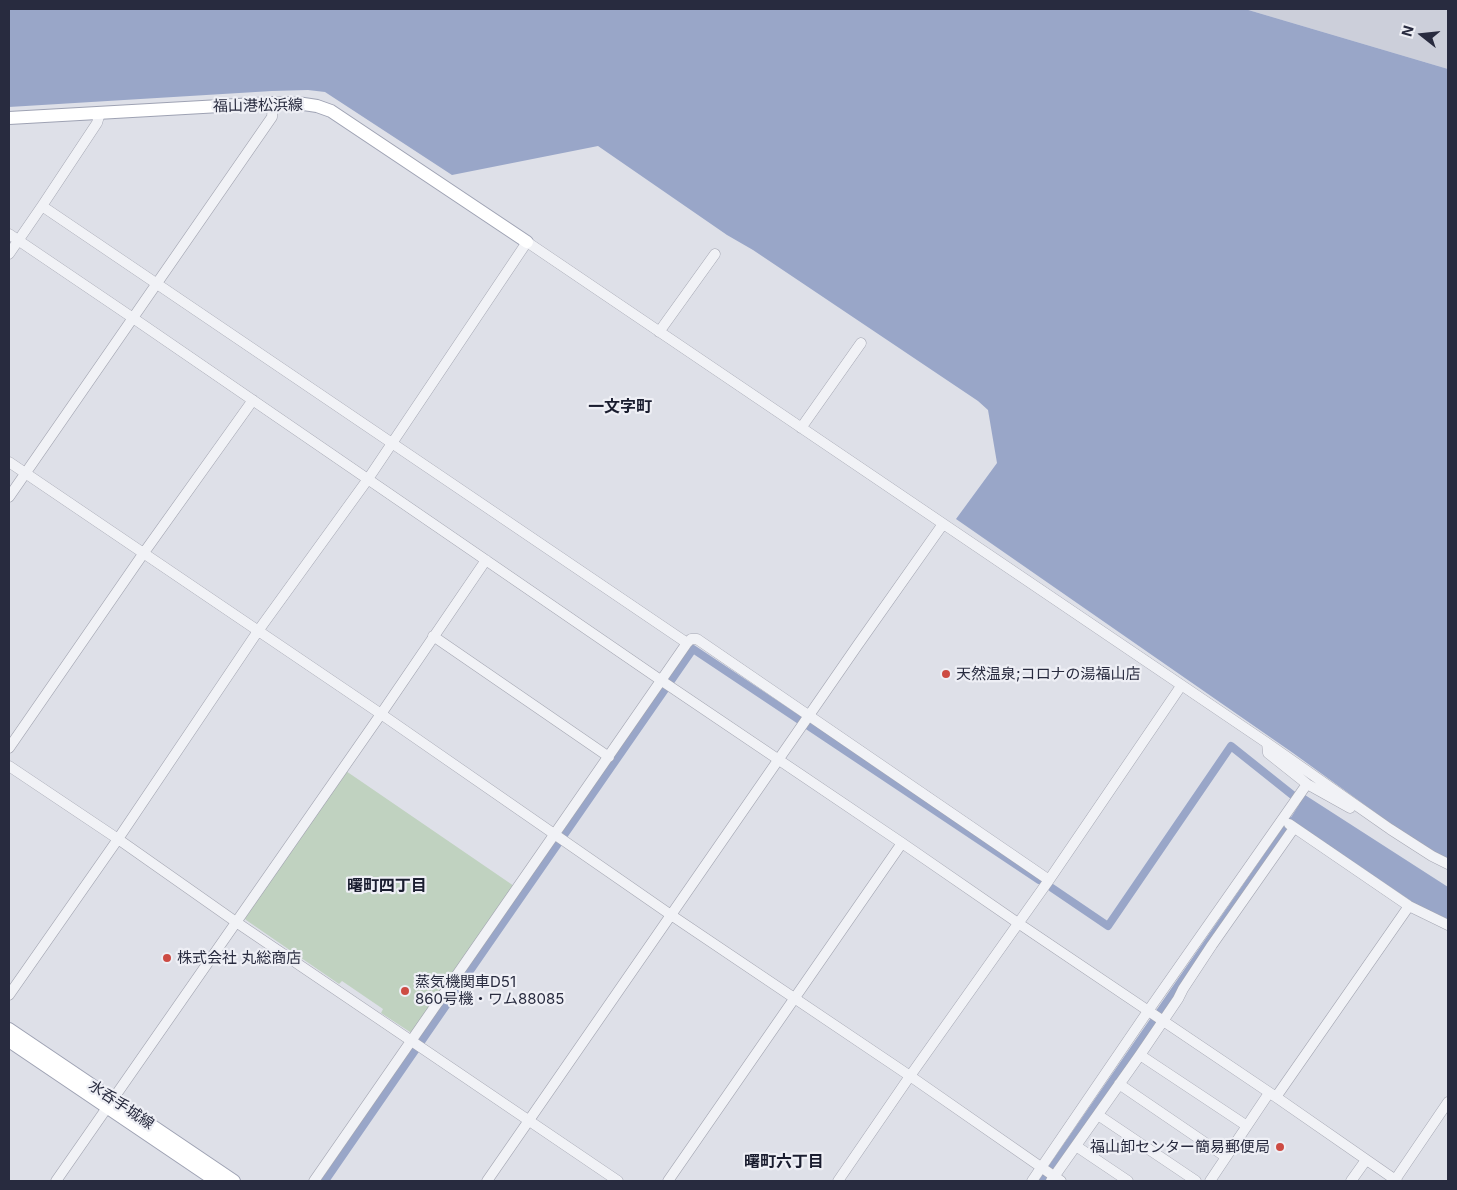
<!DOCTYPE html>
<meta charset="utf-8">
<style>
body{margin:0}
#map{position:relative;width:1457px;height:1190px;overflow:hidden;background:#dee0e8;font-family:Inter,sans-serif}
canvas{display:block}
.frame{position:absolute;inset:0;border:10px solid #282b3f;pointer-events:none}
.north{position:absolute;left:1397px;top:10px;width:50px;height:50px;-webkit-text-stroke:4px #eeeff5;paint-order:stroke;rotate:286deg;font-size:14px;font-weight:700;line-height:20px;text-align:center;color:#282b3f}
.north::after{content:'';display:block;margin:auto;width:18px;height:22px;background:#282b3f;clip-path:polygon(50% 0,100% 100%,50% 72%,0 100%)}
</style>
<div id="map">
<canvas width="1457" height="1190"></canvas>
<div class="frame"></div>
<div class="north">N</div>
</div>
<script>
const context = document.querySelector('canvas').getContext('2d');
context.lineJoin = 'round';
function paint(path, color) {
  context.fillStyle = color;
  context.fill(path, 'evenodd');
}
function toPath(rows) {
  const path = new Path2D();
  for (const r of rows) {
    path.moveTo(r[0], r[1]);
    for (let i = 2; i < r.length; i += 2) path.lineTo(r[i], r[i + 1]);
  }
  return path;
}
function strokePath(path, color, width, dash) {
  context.strokeStyle = color;
  context.lineWidth = width;
  context.lineCap = dash ? 'butt' : 'round';
  context.setLineDash(dash || []);
  context.stroke(path);
}
function label(font, color, halo, rows, align = 'center') {
  context.font = font + ' Inter,"Noto Sans JP",sans-serif';
  context.lineWidth = 4.5;
  context.setLineDash([]);
  context.textBaseline = 'middle';
  context.strokeStyle = halo;
  context.fillStyle = color;
  for (const [text, x, y, turn = 0] of rows) {
    context.save();
    context.translate(x, y);
    context.rotate((+turn || 0) * Math.PI / 180);
    context.textAlign = isNaN(turn) ? turn : align;
    if (halo) context.strokeText(text, 0, 0);
    context.fillText(text, 0, 0);
    context.restore();
  }
}
paint(toPath([
 [1245,9,1448,9,1448,69]
]), '#cccfda');
paint(toPath([
 [346,771,514,886,414,1032,410,1032,381,1013,383,1009,342,981,339,984,246,920,244,917]
]), '#c0d2c0');
paint(toPath([
 [9,9,1245,9,1448,69,1448,859,1416,842,1293,753,956,519,997,463,988,410,978,401,753,250,727,235,598,146,452,175,325,92,308,90,272,91,9,107],
 [1305,795,1448,887,1448,920,1414,903,1290,819]
]), '#99a6c8');
strokePath(toPath([
 [1052,888,1108,926,1231,746,1300,801],
 [325,1181,485,949,693,649,1039,880],
 [1043,1181,1292,821]
]), '#99a6c8', 8);
const minor = toPath([
 [42,206,687,643,314,1181],
 [9,234,133,318,662,681,902,843,1018,923,1276,1097,1397,1181],
 [9,254,42,206,97,123,100,113],
 [659,332,715,254],
 [801,428,861,343],
 [9,462,381,714,671,915,910,1076,1061,1181],
 [9,497,272,117,273,103],
 [433,636,609,757],
 [687,643,691,639,697,639,1049,880],
 [9,748,143,554,253,400],
 [9,766,118,839,236,922,618,1181],
 [1307,784,1350,808],
 [1289,824,1409,906,1448,925],
 [9,995,118,839,258,631,368,479,527,242,1267,743,1390,829,1432,856,1448,864],
 [1140,1055,1247,1126],
 [1119,1084,1226,1157],
 [1276,1097,1409,906],
 [1098,1115,1196,1181],
 [1076,1146,1128,1181],
 [1395,1180,1448,1102],
 [56,1181,381,714,486,560],
 [487,1181,857,646,943,524],
 [668,1181,902,843],
 [838,1181,910,1076,1049,880,1181,686],
 [1032,1181,1148,1011,1307,784,1268,753,1267,743],
 [1051,1181,1140,1055,1178,999,1183,989,1212,945,1294,828],
 [1210,1181,1269,1093],
 [1351,1181,1366,1160]
]);
const major = toPath([
 [9,118,273,103,297,103,317,106,331,111,527,242],
 [9,1029,234,1181],
 [9,1041,216,1181]
]);
strokePath(minor, '#a4a6b2', 11);
strokePath(major, '#9ea2b3', 14);
strokePath(minor, '#f1f2f6', 10);
strokePath(major, '#fff', 12);
for (const [x, y, r, color] of [
 [946,674,5,"#cd4b43"],
 [167,958,5,"#cd4b43"],
 [405,991,5,"#cd4b43"],
 [1280,1147,5,"#cd4b43"]
]) {
  const dot = new Path2D();
  dot.arc(x, y, r, 0, 2 * Math.PI);
  context.fillStyle = color;
  context.fill(dot);
  strokePath(dot, '#eeeff5', 2);
}
label('15px', '#282b3f', '#eeeff5', [
 ["福山港松浜線",258,106,-1],
 ["水呑手城線",121,1105,34]
]);
label('15px', '#282b3f', '#eeeff5', [
 ["天然温泉;コロナの湯福山店",956,674],
 ["株式会社 丸総商店",177,958],
 ["蒸気機関車D51",415,982],
 ["860号機・ワム88085",415,999],
 ["福山卸センター簡易郵便局",1270,1147,"right"]
], 'left');
label('bold 16px', '#1a1d2f', '#eeeff5', [
 ["一文字町",620,407],
 ["曙町四丁目",387,886],
 ["曙町六丁目",784,1162]
]);
</script>
